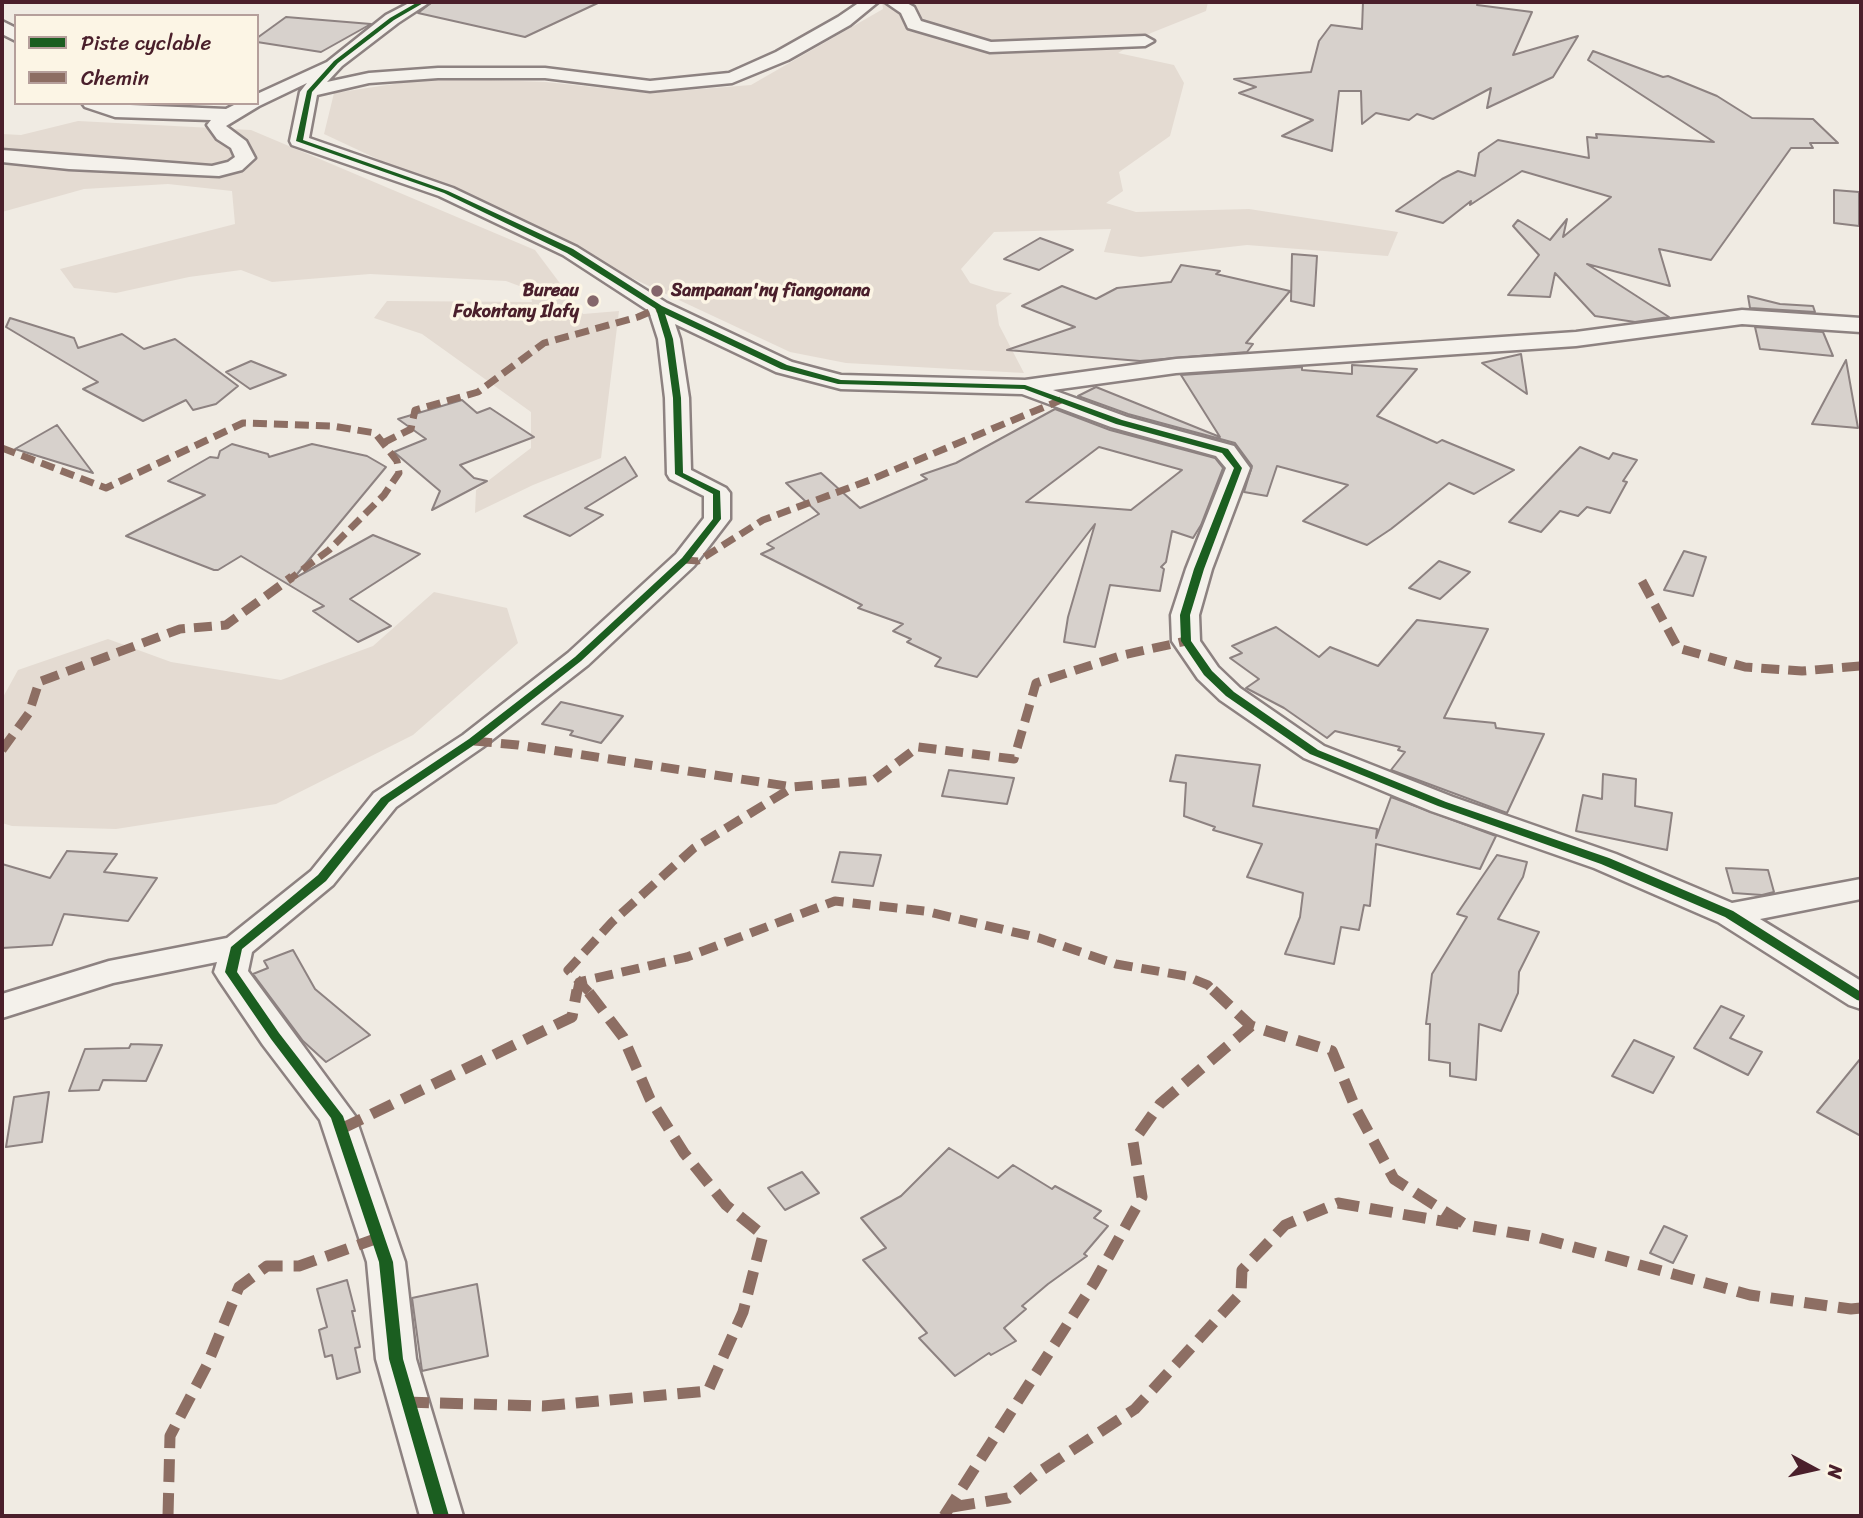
<!DOCTYPE html>
<style>
body{margin:0}
#map{position:relative;width:1863px;height:1518px;overflow:hidden;background:#f0ebe3;font-family:Sriracha,sans-serif}
canvas{display:block}
.frame{position:absolute;inset:0;border:4px solid #4a1f2b;pointer-events:none}
.legend{position:absolute;left:14px;top:14px;width:245px;height:91px;box-sizing:border-box;background:#fcf5e5;border:2px solid #b59f9b;margin:0;padding:9px 12px;list-style:none;font-size:21px;color:#4a1f2b}
.legend li{display:flex;align-items:center;gap:14px;height:35px}
.legend b{width:35px;border:2px solid #b59f9b}
.north{position:absolute;left:1779px;top:1434px;width:70px;height:70px;-webkit-text-stroke:5px #fcf5e5;paint-order:stroke;rotate:98deg;font-size:19px;font-weight:700;line-height:28px;text-align:center;color:#4a1f2b}
.north::after{content:'';display:block;margin:auto;width:24px;height:32px;background:#4a1f2b;clip-path:polygon(50% 0,100% 100%,50% 72%,0 100%)}
</style>
<div id="map">
<canvas width="1863" height="1518"></canvas>
<div class="frame"></div>
<ul class="legend">
<li><b style="height:9px;background:#1b5e20"></b>Piste cyclable</li>
<li><b style="height:9px;background:#8d6e63"></b>Chemin</li>
</ul>
<div class="north">N</div>
</div>
<script>
const context = document.querySelector('canvas').getContext('2d');
context.lineJoin = 'round';
function paint(path, color) {
  context.fillStyle = color;
  context.fill(path, 'evenodd');
}
function toPath(rows) {
  const path = new Path2D();
  for (const r of rows) {
    path.moveTo(r[0], r[1]);
    for (let i = 2; i < r.length; i += 2) path.lineTo(r[i], r[i + 1]);
  }
  return path;
}
function strokePath(path, color, width, dash) {
  context.strokeStyle = color;
  context.lineWidth = width;
  context.lineCap = dash ? 'butt' : 'round';
  context.setLineDash(dash || []);
  context.stroke(path);
}
function label(font, color, halo, rows, align = 'center') {
  context.font = font + ' Sriracha,sans-serif';
  context.lineWidth = 7;
  context.setLineDash([]);
  context.textBaseline = 'middle';
  context.strokeStyle = halo;
  context.fillStyle = color;
  for (const [text, x, y, turn = 0] of rows) {
    context.save();
    context.translate(x, y);
    context.rotate((+turn || 0) * Math.PI / 180);
    context.textAlign = isNaN(turn) ? turn : align;
    if (halo) context.strokeText(text, 0, 0);
    context.fillText(text, 0, 0);
    context.restore();
  }
}
paint(toPath([
 [882,2,1208,2,1206,11,1151,33,1118,53,1174,65,1184,83,1170,136,1119,172,1123,191,1106,203,1136,212,1249,209,1398,232,1388,256,1247,245,1141,257,1104,252,1111,229,994,232,961,269,970,283,995,291,1012,293,996,305,999,325,1024,373,846,363,790,352,324,134,334,93,434,78,546,82,650,93,751,85,883,9],
 [78,121,251,130,535,250,583,314,619,311,601,458,533,485,475,513,476,490,531,448,531,412,422,334,374,318,387,301,532,302,530,290,506,281,370,274,272,282,241,270,189,277,116,293,74,288,60,269,235,224,232,191,168,184,84,189,2,212,2,134,21,135],
 [434,592,507,608,518,643,413,735,276,804,116,829,12,826,2,823,2,699,18,670,108,639,171,662,281,680,373,646]
]), '#e4dbd2');
const building = toPath([
 [432,2,600,2,525,37,418,13,432,2],
 [1363,2,1478,2,1477,5,1532,12,1513,55,1578,36,1553,77,1487,108,1491,88,1433,119,1417,114,1409,120,1376,113,1362,124,1361,91,1339,91,1332,151,1282,136,1313,120,1239,93,1256,87,1234,79,1311,72,1319,41,1331,25,1362,29,1363,2],
 [286,17,371,24,321,52,257,42,257,38,286,17],
 [1593,51,1663,77,1668,76,1717,96,1752,118,1813,119,1838,143,1810,143,1813,148,1791,148,1711,260,1659,249,1670,286,1587,264,1669,317,1635,322,1595,316,1555,273,1550,297,1508,295,1539,255,1513,226,1518,220,1550,240,1567,219,1563,237,1611,197,1522,171,1470,205,1471,201,1443,223,1396,211,1442,179,1458,171,1475,176,1479,153,1498,140,1589,158,1587,137,1597,138,1596,134,1714,142,1588,60,1593,51],
 [1834,190,1859,192,1859,226,1834,223,1834,190],
 [1040,238,1073,250,1039,270,1004,259,1040,238],
 [1292,254,1317,256,1314,306,1291,301,1292,254],
 [1181,265,1220,271,1216,274,1290,291,1246,343,1253,344,1247,352,1140,361,1007,350,1075,327,1022,306,1062,286,1096,299,1117,288,1171,282,1181,265],
 [1748,296,1780,304,1813,306,1815,312,1750,308,1748,296],
 [10,318,74,338,78,348,122,334,144,349,175,339,238,386,216,404,193,410,186,400,143,421,83,389,98,382,6,327,10,318],
 [1755,327,1823,332,1833,356,1760,349,1755,327],
 [1521,354,1527,394,1482,363,1521,354],
 [1846,360,1858,428,1812,424,1846,360],
 [251,361,286,375,250,389,226,372,251,361],
 [1352,365,1417,369,1377,416,1437,443,1442,440,1514,470,1474,494,1449,483,1391,529,1367,545,1303,521,1348,485,1277,466,1267,496,1244,492,1252,466,1235,443,1128,414,1078,396,1096,387,1220,437,1181,375,1302,367,1302,370,1352,374,1352,365],
 [462,400,477,413,490,408,534,437,460,465,474,478,487,481,432,510,440,491,394,452,426,439,398,419,462,400],
 [1055,409,1110,430,1215,458,1223,468,1201,525,1193,538,1172,531,1166,562,1161,567,1164,569,1160,591,1110,585,1095,647,1064,642,1068,617,1095,524,977,677,935,666,941,658,907,642,911,639,893,631,903,624,858,608,862,605,761,554,774,548,767,544,819,514,786,483,821,473,860,508,927,479,921,475,956,463,1055,409],
 [1099,447,1182,470,1131,510,1026,502,1099,447],
 [57,425,93,473,15,449,57,425],
 [232,444,268,454,269,457,312,444,367,456,386,467,293,579,373,535,420,554,350,599,391,626,358,642,313,611,324,606,241,556,218,570,214,570,126,536,205,495,168,481,210,457,218,458,220,451,232,444],
 [1580,447,1609,459,1613,453,1637,460,1623,481,1627,482,1610,513,1587,507,1578,516,1560,511,1541,532,1509,522,1580,447],
 [625,457,637,476,585,508,603,515,570,536,524,516,625,457],
 [1684,551,1706,557,1693,596,1664,590,1684,551],
 [1439,561,1470,572,1440,599,1409,588,1439,561],
 [1417,620,1488,629,1444,718,1495,723,1496,728,1544,734,1507,813,1391,770,1405,752,1398,750,1400,747,1335,731,1327,738,1284,708,1246,688,1259,679,1230,658,1242,653,1232,646,1276,627,1319,657,1330,647,1378,666,1417,620],
 [561,702,623,716,601,743,570,735,573,731,542,724,561,702],
 [1176,755,1260,765,1253,806,1377,829,1376,838,1391,797,1496,836,1480,869,1376,844,1370,906,1364,905,1359,930,1341,927,1334,964,1285,954,1300,917,1303,893,1247,877,1262,844,1213,830,1215,827,1184,816,1186,783,1170,781,1176,755],
 [949,770,1014,778,1007,804,942,796,949,770],
 [1603,774,1636,779,1635,806,1672,813,1667,850,1576,831,1583,795,1602,799,1603,774],
 [67,851,117,854,104,872,157,878,128,921,64,914,52,945,2,948,2,864,50,878,67,851],
 [840,852,881,855,873,886,832,882,840,852],
 [1497,855,1527,862,1523,877,1498,919,1539,932,1519,972,1518,993,1501,1031,1479,1024,1476,1080,1450,1076,1450,1063,1429,1060,1430,1024,1426,1024,1432,974,1467,917,1457,914,1497,855],
 [1726,868,1768,870,1774,892,1762,895,1733,893,1726,868],
 [293,950,315,989,370,1035,326,1062,303,1041,253,974,268,968,264,961,293,950],
 [1721,1006,1744,1016,1730,1038,1762,1052,1748,1075,1694,1048,1721,1006],
 [1634,1040,1674,1057,1653,1093,1612,1076,1634,1040],
 [131,1044,162,1045,146,1081,103,1080,99,1090,69,1091,85,1049,129,1048,131,1044],
 [1861,1058,1861,1136,1817,1112,1861,1058],
 [49,1092,42,1142,6,1147,14,1097,49,1092],
 [949,1148,998,1178,1013,1165,1052,1189,1055,1186,1101,1211,1094,1218,1108,1226,1084,1254,1087,1256,1048,1284,1022,1306,1026,1309,1004,1328,1016,1341,991,1355,989,1353,955,1376,919,1338,927,1333,863,1260,886,1248,861,1218,901,1196,949,1148],
 [802,1172,819,1193,785,1210,768,1188,802,1172],
 [1664,1226,1687,1236,1673,1263,1650,1253,1664,1226],
 [347,1280,355,1311,352,1311,360,1347,355,1348,360,1372,337,1379,332,1355,325,1357,319,1330,327,1327,317,1289,347,1280],
 [477,1284,488,1356,422,1371,412,1298,477,1284]
]);
paint(building, '#d7d1cc');
strokePath(building, '#8d8281', 2);
const minor = toPath([
 [411,2,430,2,398,23,342,66,327,82,369,73,438,68,545,68,650,81,729,73,776,52,838,17,860,2,878,2,850,25,788,60,732,83,650,91,545,78,438,78,369,83,317,95,309,138,453,188,577,247,667,303,792,362,841,375,1025,380,1176,359,1576,332,1742,310,1861,318,1861,332,1742,324,1576,346,1176,373,1053,390,1127,417,1234,446,1250,468,1212,569,1199,615,1200,641,1218,667,1240,688,1324,746,1453,797,1616,854,1732,903,1861,879,1861,899,1760,919,1861,981,1861,1009,1849,1005,1718,922,1594,868,1431,811,1304,758,1220,700,1198,679,1172,641,1171,615,1186,569,1226,468,1216,456,1111,427,1022,394,841,389,776,372,675,324,680,339,689,398,691,470,726,488,730,493,730,519,694,566,588,665,483,747,396,807,333,885,252,952,248,971,355,1116,405,1262,416,1359,463,1516,420,1516,376,1359,367,1262,320,1120,263,1045,219,980,214,972,217,962,113,983,2,1018,2,994,109,961,227,938,311,871,374,793,463,735,568,653,676,554,704,518,704,496,670,479,667,474,665,398,658,339,649,311,563,255,439,196,292,145,290,141,300,92,307,83,259,106,226,126,246,141,255,158,242,170,219,176,69,169,2,162,2,150,212,166,228,162,235,157,231,148,217,139,207,125,211,120,115,117,85,107,82,103,226,109,238,103,257,103,257,94,327,62,386,15,411,2],
 [885,2,905,2,914,7,921,21,991,42,1145,36,1154,41,1145,46,990,52,908,28,901,13,885,2],
 [2,21,16,28,16,41,2,34,2,21]
]);
strokePath(minor, '#8d8281', 5);
paint(minor, '#f4f1eb');
strokePath(toPath([
 [383,443,411,429,415,410,478,392,544,343,638,317,659,308],
 [2,448,106,488,243,423,332,426,375,433,397,461,399,473,384,495,329,550,290,579],
 [685,560,698,561,763,520,870,480,1061,400]
]), '#8d6e63', 7, [14, 7]);
strokePath(toPath([
 [1642,581,1678,648,1745,667,1802,671,1861,666],
 [474,741,518,745,793,787],
 [2,750,29,713,39,682,180,629,226,625,292,577],
 [577,992,579,982,687,957,835,901,925,911,1039,938,1116,964,1186,976,1208,985,1215,992],
 [589,992,568,970,612,922,694,848,793,787,874,780,918,747,1014,759,1036,683,1123,655,1186,641]
]), '#8d6e63', 9, [18, 9]);
strokePath(toPath([
 [1213,990,1251,1026],
 [341,1129,572,1017,577,990],
 [406,1402,543,1406,708,1391,743,1312,763,1235,726,1205,684,1153,650,1099,623,1037,587,990],
 [952,1507,1008,1498,1039,1472,1135,1409,1241,1293,1242,1270,1285,1225,1338,1203,1459,1224],
 [168,1516,170,1436,207,1365,239,1287,267,1266,299,1266,378,1238],
 [944,1516,1094,1283,1142,1197,1133,1142,1160,1104,1251,1026,1332,1051,1356,1109,1394,1179,1466,1225,1537,1237,1750,1295,1851,1309,1861,1308]
]), '#8d6e63', 11, [23, 11]);
paint(toPath([
 [418,2,425,2,394,20,338,63,312,92,303,140,448,191,573,249,662,306,787,365,841,380,1025,385,1122,420,1228,449,1242,468,1204,569,1190,615,1191,641,1212,671,1234,692,1318,750,1446,802,1609,858,1733,911,1861,992,1861,1001,1857,1000,1725,917,1601,864,1438,806,1310,754,1226,696,1204,675,1181,641,1180,615,1194,569,1234,468,1222,453,1116,424,1024,389,838,384,781,369,665,314,673,339,681,398,683,473,720,491,721,519,688,562,581,661,477,743,389,802,326,881,242,949,237,972,279,1033,343,1116,393,1262,403,1359,449,1516,434,1516,389,1359,379,1262,331,1118,271,1039,225,972,231,947,318,875,381,798,469,739,575,657,682,558,713,519,713,494,675,474,673,398,665,339,656,309,567,253,444,193,296,141,307,91,334,61,390,18,418,2]
]), '#1b5e20');
for (const [x, y, r, color] of [
 [657,291,7,"#84666b"],
 [593,301,7,"#84666b"]
]) {
  const dot = new Path2D();
  dot.arc(x, y, r, 0, 2 * Math.PI);
  context.fillStyle = color;
  context.fill(dot);
  strokePath(dot, '#fcf5e5', 2.5);
}
label('bold 18px', '#4a1f2b', '#fcf5e5', [
 ["Bureau",579,291],
 ["Fokontany Ilafy",579,312],
 ["Sampanan'ny fiangonana",671,291,"left"]
], 'right');
</script>
